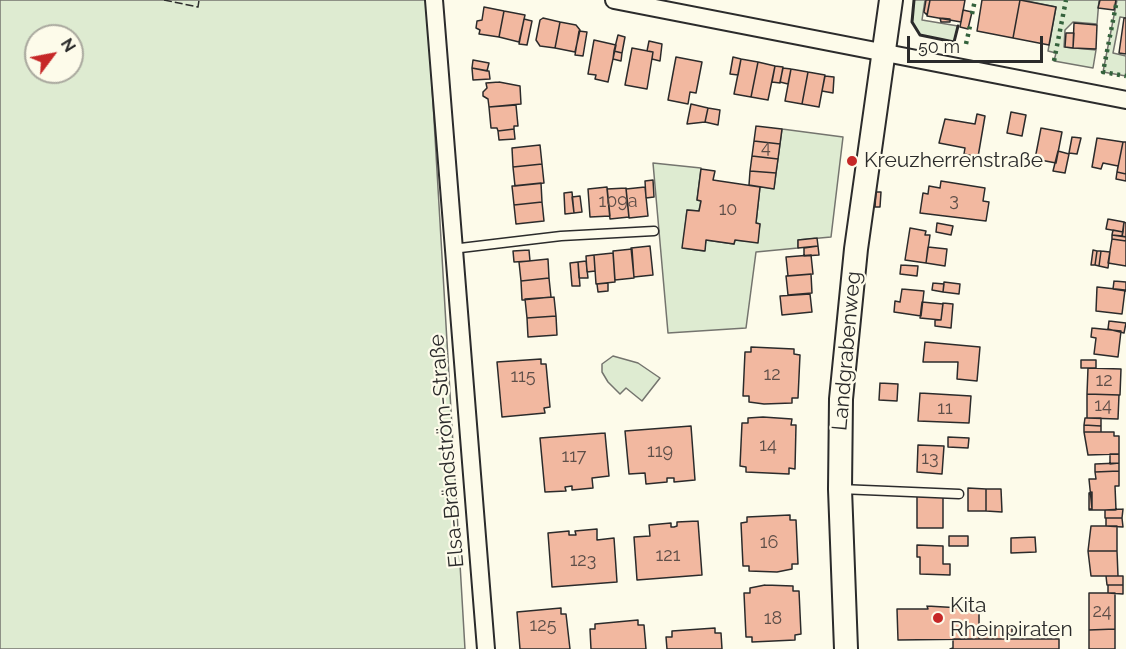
<!DOCTYPE html>
<meta charset="utf-8">
<style>
body{margin:0}
#map{position:relative;width:1126px;height:649px;overflow:hidden;background:#fdfbea;font-family:Raleway,sans-serif}
canvas{display:block}
.north{position:absolute;left:24px;top:24px;width:60px;height:60px;box-sizing:border-box;background:#fdfbea;border:2px solid #a9a89e;border-radius:50%;rotate:58deg;font-size:16px;font-weight:700;line-height:24px;text-align:center;color:#2b2b2b}
.north::after{content:'';display:block;margin:auto;width:21px;height:27px;background:#c62828;clip-path:polygon(50% 0,100% 100%,50% 72%,0 100%)}
.scale{position:absolute;left:907px;top:36px;width:136px;height:27px;box-sizing:border-box;border:3px solid #2b2b2b;border-top:0;padding-left:8px;font-size:18px;line-height:21px;white-space:nowrap;color:#2b2b2b;-webkit-text-stroke:4px #fdfbea;paint-order:stroke}
</style>
<div id="map">
<canvas width="1126" height="649"></canvas>
<div class="north">N</div>
<div class="scale">50 m</div>
</div>
<script>
const context = document.querySelector('canvas').getContext('2d');
context.lineJoin = 'round';
function paint(path, color) {
  context.fillStyle = color;
  context.fill(path, 'evenodd');
}
function toPath(rows) {
  const path = new Path2D();
  for (const r of rows) {
    path.moveTo(r[0], r[1]);
    for (let i = 2; i < r.length; i += 2) path.lineTo(r[i], r[i + 1]);
  }
  return path;
}
function strokePath(path, color, width, dash) {
  context.strokeStyle = color;
  context.lineWidth = width;
  context.lineCap = dash ? 'butt' : 'round';
  context.setLineDash(dash || []);
  context.stroke(path);
}
function label(font, color, halo, rows, align = 'center') {
  context.font = font + ' Raleway,sans-serif';
  context.lineWidth = 4.5;
  context.setLineDash([]);
  context.textBaseline = 'middle';
  context.strokeStyle = halo;
  context.fillStyle = color;
  for (const [text, x, y, turn = 0] of rows) {
    context.save();
    context.translate(x, y);
    context.rotate((+turn || 0) * Math.PI / 180);
    context.textAlign = isNaN(turn) ? turn : align;
    if (halo) context.strokeText(text, 0, 0);
    context.fillText(text, 0, 0);
    context.restore();
  }
}
const green = toPath([
 [0,0,427,0,465,649,0,649,0,0],
 [36,36,72,36,72,72,36,72,36,36],
 [914,0,925,0,922,20,958,26,954,42,920,35,912,22,914,0],
 [1022,0,1099,0,1097,24,1073,22,1065,30,1064,47,1096,50,1093,68,1054,61,1056,53,1048,51,1056,7,1022,0],
 [1117,0,1126,0,1126,18,1120,17,1113,53,1126,56,1126,76,1103,72,1117,0],
 [782,129,843,137,831,237,798,240,798,248,756,252,746,328,668,333,653,163,701,168,697,200,701,201,699,211,687,210,683,248,704,251,706,240,734,244,735,240,757,242,760,224,756,223,760,187,774,188,782,129],
 [613,356,638,363,660,378,642,401,626,388,620,394,608,382,602,372,602,364,613,356]
]);
paint(green, '#deebd1');
strokePath(green, '#74746e', 1.5);
const building = toPath([
 [926,0,930,0,927,15,924,12,926,0],
 [930,0,965,0,961,22,927,16,930,0],
 [982,0,1020,0,1013,38,977,31,982,0],
 [1020,0,1056,7,1049,45,1013,38,1020,0],
 [1100,0,1116,0,1114,10,1098,8,1100,0],
 [484,7,504,11,499,37,479,34,480,30,476,28,477,21,482,20,484,7],
 [963,10,972,12,968,29,960,27,963,10],
 [504,11,525,15,519,42,499,37,504,11],
 [543,18,560,22,555,48,540,46,536,40,540,20,543,18],
 [940,18,950,19,950,22,941,22,940,18],
 [1124,18,1126,18,1126,54,1119,53,1124,18],
 [524,19,532,21,527,45,519,44,524,19],
 [560,22,576,25,580,30,575,52,555,48,560,22],
 [1074,23,1097,25,1096,49,1073,48,1074,23],
 [579,31,587,32,583,56,575,55,579,31],
 [1066,33,1074,33,1073,48,1065,47,1066,33],
 [618,35,625,37,622,53,614,51,618,35],
 [594,40,616,45,608,82,595,79,596,75,588,74,594,40],
 [649,41,662,44,660,61,652,59,653,52,647,51,649,41],
 [632,48,653,52,647,89,625,85,632,48],
 [614,51,622,53,621,61,613,59,614,51],
 [676,57,702,62,696,93,690,92,688,104,668,100,676,57],
 [733,57,741,59,738,75,730,74,733,57],
 [741,59,758,62,751,97,734,94,741,59],
 [473,60,489,63,487,71,472,68,473,60],
 [758,62,775,66,768,100,751,97,758,62],
 [775,66,783,67,780,83,772,82,775,66],
 [472,68,489,71,490,79,473,80,472,68],
 [783,68,791,69,788,84,780,82,783,68],
 [791,69,808,72,802,104,785,101,791,69],
 [808,72,825,75,819,107,802,104,808,72],
 [825,76,834,77,833,93,822,91,825,76],
 [499,82,520,86,521,104,489,107,488,99,483,96,483,92,487,88,486,83,499,82],
 [691,104,708,108,705,122,687,124,691,104],
 [516,105,518,126,514,126,514,129,498,131,497,128,491,128,489,107,516,105],
 [708,108,720,110,718,125,705,122,708,108],
 [1011,112,1026,115,1022,136,1007,133,1011,112],
 [977,114,985,116,978,157,964,154,965,148,939,143,945,119,975,124,977,114],
 [756,126,782,129,780,144,754,141,756,126],
 [1041,128,1062,132,1056,163,1035,159,1041,128],
 [514,129,515,139,499,140,498,131,514,129],
 [1072,137,1081,138,1077,154,1069,153,1072,137],
 [1097,138,1123,142,1117,172,1118,166,1103,163,1101,169,1092,167,1097,138],
 [754,141,780,144,778,159,752,156,754,141],
 [1123,142,1126,142,1126,174,1117,172,1123,142],
 [540,145,542,164,513,167,512,148,540,145],
 [1058,151,1069,154,1065,173,1053,171,1058,151],
 [752,156,778,159,776,173,750,171,752,156],
 [542,164,544,183,515,186,513,167,542,164],
 [701,169,715,171,713,180,760,187,756,223,760,224,758,243,735,240,734,244,706,240,705,251,682,248,687,210,699,211,701,201,697,200,701,169],
 [750,171,776,173,774,189,749,185,750,171],
 [1117,172,1126,174,1126,181,1116,179,1117,172],
 [653,180,654,197,646,198,645,181,653,180],
 [941,181,985,188,983,201,989,202,986,221,920,213,923,193,928,194,929,186,940,188,941,181],
 [541,183,542,202,514,205,512,186,541,183],
 [607,187,610,216,590,217,588,189,607,187],
 [645,187,648,216,629,218,626,189,645,187],
 [626,188,629,217,610,219,607,189,626,188],
 [572,192,574,213,565,214,564,193,572,192],
 [876,192,881,192,880,207,875,207,876,192],
 [580,196,582,212,574,213,572,197,580,196],
 [542,202,544,221,516,224,514,205,542,202],
 [1108,219,1124,222,1123,232,1106,229,1108,219],
 [1124,222,1126,223,1126,237,1122,236,1124,222],
 [937,223,953,226,951,235,936,232,937,223],
 [910,228,926,231,925,235,930,235,926,263,905,260,910,228],
 [1113,230,1123,232,1122,236,1112,235,1113,230],
 [1112,235,1126,237,1126,241,1112,239,1112,235],
 [817,238,818,246,798,248,798,240,817,238],
 [1112,239,1126,241,1126,266,1108,263,1112,239],
 [650,246,653,275,634,277,631,248,650,246],
 [818,246,819,255,804,256,804,248,818,246],
 [928,247,947,249,945,266,926,263,928,247],
 [632,249,634,278,615,280,613,251,632,249],
 [529,250,530,261,514,262,513,251,529,250],
 [1093,250,1097,251,1095,265,1091,265,1093,250],
 [1097,251,1101,251,1099,266,1095,265,1097,251],
 [1101,251,1110,252,1108,268,1099,266,1101,251],
 [613,253,615,282,596,284,594,255,613,253],
 [594,255,595,271,587,272,586,256,594,255],
 [811,255,813,274,788,276,786,257,811,255],
 [548,259,549,278,521,281,519,262,548,259],
 [586,261,588,278,579,278,578,262,586,261],
 [578,262,580,286,572,286,570,263,578,262],
 [901,265,918,266,917,276,900,274,901,265],
 [811,274,812,293,788,295,786,276,811,274],
 [549,278,551,297,522,300,521,281,549,278],
 [1114,281,1126,282,1126,291,1113,289,1114,281],
 [944,282,960,284,959,294,943,292,944,282],
 [608,283,608,291,598,292,597,284,608,283],
 [933,283,944,284,943,292,932,290,933,283],
 [1097,287,1125,290,1122,314,1096,311,1097,287],
 [902,289,924,291,921,316,894,312,895,301,900,302,902,289],
 [810,294,812,312,782,315,780,296,810,294],
 [554,297,556,316,527,318,525,299,554,297],
 [922,302,943,304,941,320,920,318,922,302],
 [943,303,953,304,951,328,935,326,935,320,941,320,943,303],
 [556,316,557,335,528,337,527,318,556,316],
 [1109,321,1126,323,1124,333,1108,329,1109,321],
 [1092,328,1121,331,1118,357,1094,354,1096,338,1091,337,1092,328],
 [925,342,980,347,977,381,957,379,958,362,923,362,925,342],
 [751,347,794,349,794,354,800,355,798,398,792,398,792,403,764,404,749,402,749,396,743,396,745,352,751,352,751,347],
 [541,359,541,364,546,364,550,407,544,408,545,413,502,417,497,362,541,359],
 [1081,360,1096,360,1096,368,1081,368,1081,360],
 [1088,368,1121,369,1120,395,1087,394,1088,368],
 [880,383,898,384,897,401,879,400,880,383],
 [920,393,971,396,969,423,918,421,920,393],
 [1087,394,1119,395,1118,419,1087,418,1087,394],
 [763,417,792,419,791,425,796,425,795,469,789,468,789,474,746,472,746,467,740,466,742,423,748,423,748,418,763,417],
 [1085,418,1101,418,1101,426,1084,425,1085,418],
 [1084,425,1101,426,1101,432,1084,432,1084,425],
 [691,426,695,480,674,482,674,478,667,478,667,482,646,484,645,473,629,474,625,431,691,426],
 [1084,432,1114,432,1114,436,1119,436,1119,454,1088,455,1084,432],
 [605,433,609,476,592,478,593,488,572,490,572,486,565,487,566,491,545,492,540,438,605,433],
 [948,437,969,438,968,448,948,447,948,437],
 [918,445,944,446,942,474,917,472,918,445],
 [1110,454,1119,454,1119,463,1110,464,1110,454],
 [1119,463,1119,471,1095,472,1095,464,1119,463],
 [1119,471,1119,486,1115,486,1116,510,1089,510,1092,509,1089,479,1096,479,1095,472,1119,471],
 [968,488,986,489,986,511,968,511,968,488],
 [986,489,1001,489,1002,512,986,511,986,489],
 [1092,492,1092,509,1089,509,1089,493,1092,492],
 [917,496,943,496,943,528,917,528,917,496],
 [1123,509,1122,518,1105,518,1105,510,1123,509],
 [790,515,790,520,796,520,798,564,792,564,792,569,777,572,749,571,749,566,743,566,741,523,747,522,747,517,790,515],
 [1106,518,1122,518,1123,527,1106,526,1106,518],
 [698,521,702,575,637,580,634,537,650,536,649,525,671,523,671,527,674,527,677,526,677,522,698,521],
 [1091,526,1117,526,1117,551,1088,551,1091,526],
 [597,529,597,540,614,538,617,582,552,587,548,533,569,531,569,535,576,535,575,531,597,529],
 [949,536,968,536,968,546,949,546,949,536],
 [1035,537,1036,552,1011,553,1011,538,1035,537],
 [917,545,943,546,943,564,950,564,950,575,920,574,920,557,917,557,917,545],
 [1088,551,1117,551,1118,576,1091,576,1088,551],
 [1106,576,1123,576,1123,585,1107,585,1106,576],
 [765,585,793,586,793,591,799,591,801,634,795,635,795,640,752,642,752,637,746,637,744,593,750,593,750,588,765,585],
 [1108,585,1123,585,1123,594,1108,593,1108,585],
 [1089,593,1115,593,1115,629,1089,630,1089,593],
 [927,606,979,609,979,639,898,640,897,609,928,609,927,606],
 [561,608,561,614,566,614,570,649,520,649,517,612,561,608],
 [638,620,638,625,644,625,646,649,591,649,590,629,595,629,595,624,638,620],
 [979,627,1012,627,1012,639,979,639,979,627],
 [715,628,715,633,721,633,722,649,667,649,666,637,672,637,672,631,715,628],
 [1115,629,1115,649,1089,649,1089,630,1115,629],
 [953,639,1059,639,1059,649,950,649,953,648,953,639]
]);
paint(building, '#f2b8a0');
strokePath(building, '#2b2b2b', 1.5);
const lane = toPath([
 [452,249,561,236,654,231],
 [840,489,959,494]
]);
const street = toPath([
 [434,0,486,649],
 [614,0,1126,100]
]);
const secondary = toPath([
 [846,649,840,489,841,399,856,249,891,0]
]);
strokePath(lane, '#2b2b2b', 11);
strokePath(street, '#2b2b2b', 20);
strokePath(secondary, '#2b2b2b', 26);
strokePath(lane, '#fdfbea', 8);
strokePath(street, '#fdfbea', 16);
strokePath(secondary, '#fdfbea', 22);
strokePath(toPath([
 [1116,5,1103,72,1126,76],
 [972,14,975,0],
 [966,44,970,26],
 [1054,61,1066,0]
]), '#34623c', 4.5, [3, 4.5]);
strokePath(toPath([
 [164,0,198,7,199,0]
]), '#2b2b2b', 1.5, [8, 3]);
strokePath(toPath([
 [914,0,912,22,920,35,954,42,958,26]
]), '#2b2b2b', 3);
for (const [x, y, r, color] of [
 [852,161,6,"#c62828"],
 [938,618,6,"#c62828"]
]) {
  const dot = new Path2D();
  dot.arc(x, y, r, 0, 2 * Math.PI);
  context.fillStyle = color;
  context.fill(dot);
  strokePath(dot, '#fdfbea', 2);
}
label('18px', '#5d4e48', null, [
 ["4",766,148],
 ["3",954,201],
 ["109a",618,202],
 ["10",728,210],
 ["12",772,375],
 ["115",523,377],
 ["12",1104,381],
 ["14",1103,406],
 ["11",945,409],
 ["14",768,446],
 ["119",660,452],
 ["117",574,457],
 ["13",930,459],
 ["16",769,543],
 ["121",668,556],
 ["123",583,561],
 ["24",1102,612],
 ["18",773,619],
 ["125",543,626]
]);
label('21px', '#2b2b2b', '#fdfbea', [
 ["Kreuzherrenstraße",864,161],
 ["Kita",950,606],
 ["Rheinpiraten",950,630]
], 'left');
label('21px', '#2b2b2b', '#fdfbea', [
 ["Landgrabenweg",847,351,-85],
 ["Elsa-Brändström-Straße",447,451,-95]
]);
</script>
